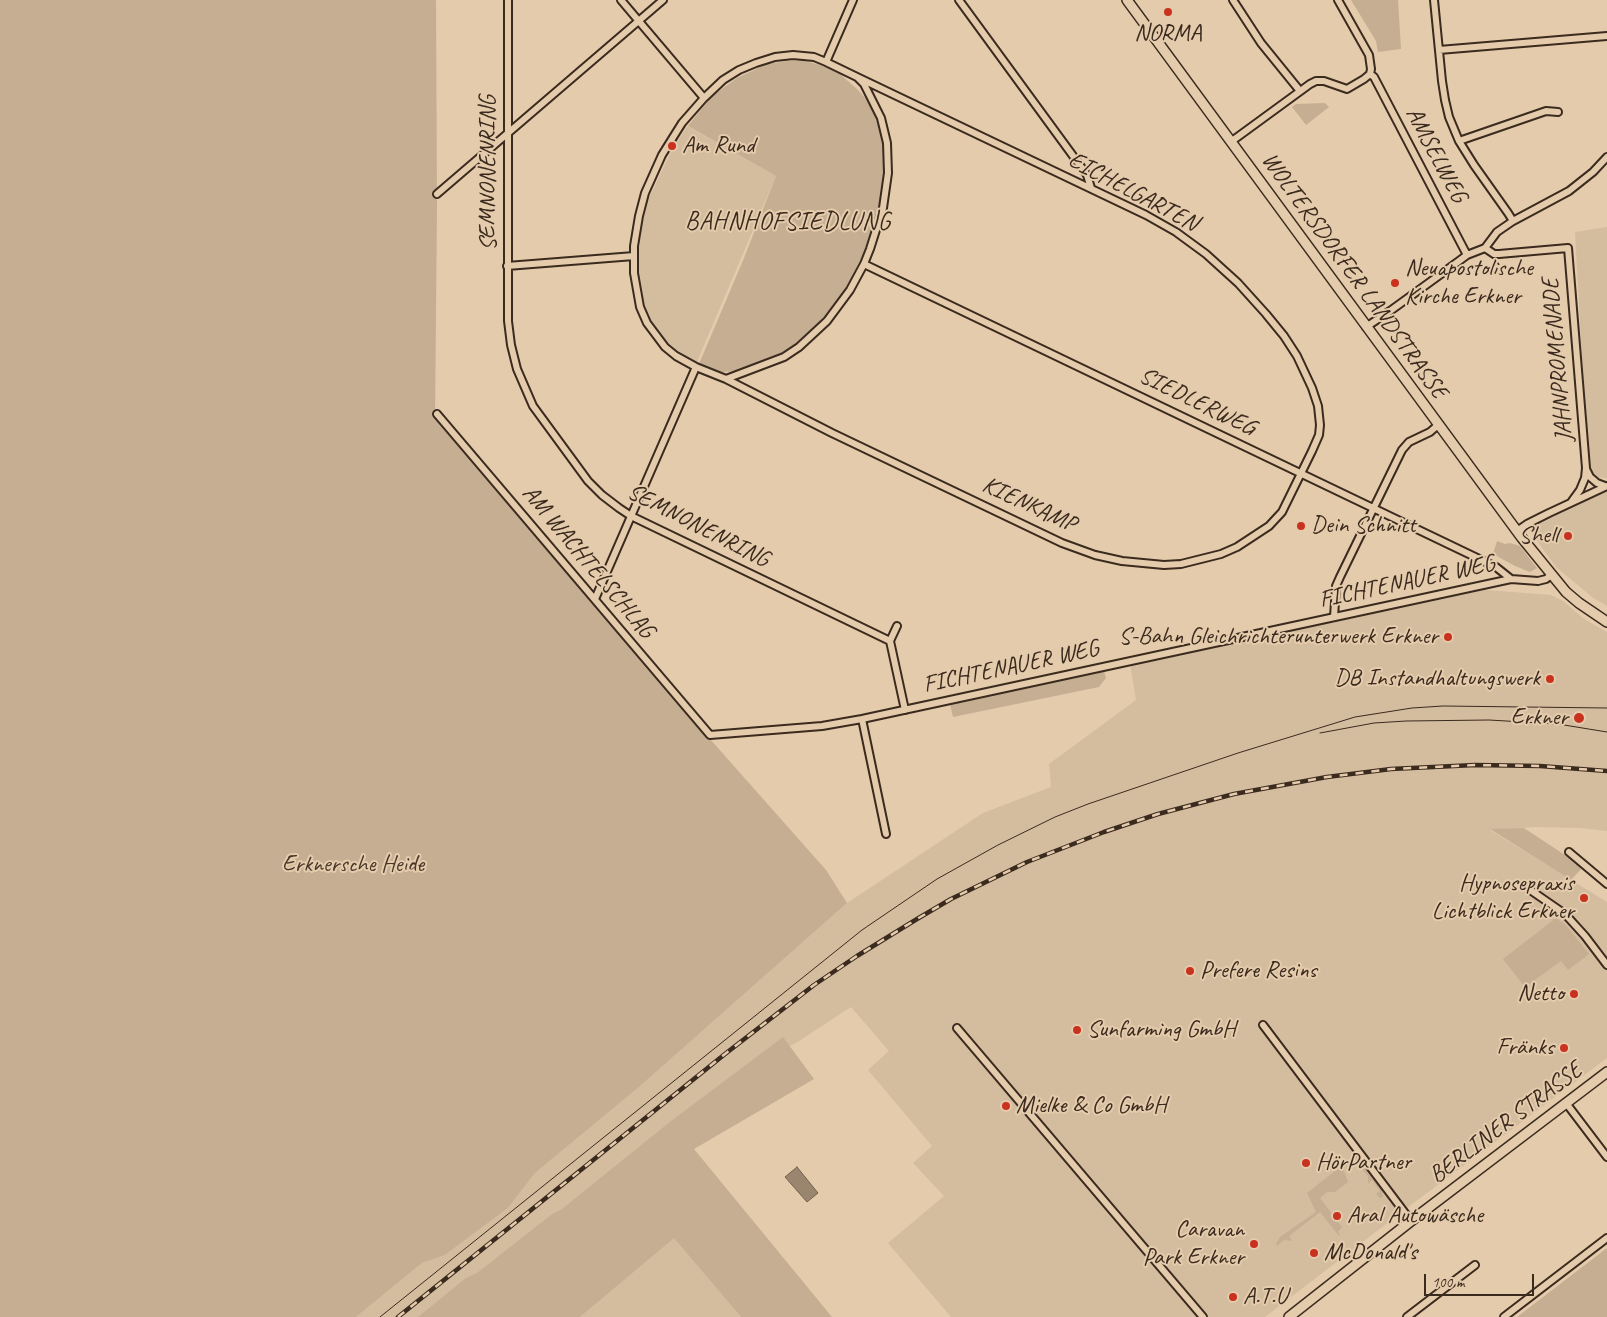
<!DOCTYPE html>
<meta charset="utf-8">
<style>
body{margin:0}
#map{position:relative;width:1607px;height:1317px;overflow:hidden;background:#e4cbac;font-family:Caveat,sans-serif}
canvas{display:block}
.scale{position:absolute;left:1424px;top:1274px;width:110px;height:22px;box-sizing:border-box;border:2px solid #3b2a1e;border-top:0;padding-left:6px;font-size:15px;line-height:18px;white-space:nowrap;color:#3b2a1e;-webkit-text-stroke:4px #e4cbac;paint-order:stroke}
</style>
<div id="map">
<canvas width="1607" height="1317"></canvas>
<div class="scale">100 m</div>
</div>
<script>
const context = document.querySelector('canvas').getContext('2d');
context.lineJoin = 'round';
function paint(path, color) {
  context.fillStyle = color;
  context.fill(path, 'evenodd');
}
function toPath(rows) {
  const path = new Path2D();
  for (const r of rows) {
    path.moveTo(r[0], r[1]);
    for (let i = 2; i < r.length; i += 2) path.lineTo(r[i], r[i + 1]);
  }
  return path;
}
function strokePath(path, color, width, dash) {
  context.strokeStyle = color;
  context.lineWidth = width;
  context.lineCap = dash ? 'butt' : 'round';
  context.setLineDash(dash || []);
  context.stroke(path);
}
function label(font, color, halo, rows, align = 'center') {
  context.font = font + ' Caveat,sans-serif';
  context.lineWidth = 4;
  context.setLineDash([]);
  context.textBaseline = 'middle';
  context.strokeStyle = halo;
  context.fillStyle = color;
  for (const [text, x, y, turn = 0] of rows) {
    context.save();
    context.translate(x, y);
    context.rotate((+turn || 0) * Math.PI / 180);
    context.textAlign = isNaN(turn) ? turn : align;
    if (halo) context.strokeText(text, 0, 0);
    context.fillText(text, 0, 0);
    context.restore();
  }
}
paint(toPath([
 [687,126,776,176,696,364,667,344,650,320,640,294,637,266,640,229,650,196,670,154],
 [1607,227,1607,478,1591,477,1588,467,1575,232],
 [1607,490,1607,606,1592,597,1556,567,1530,531,1535,524],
 [1474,589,1551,595,1563,601,1584,619,1607,632,1607,831,1580,828,1535,827,1490,830,1607,902,1607,1058,1403,1211,1265,1317,951,1317,888,1243,944,1196,913,1163,932,1146,868,1070,889,1051,851,1007,799,1041,743,1073,430,1317,356,1317,422,1263,445,1255,508,1208,535,1173,639,1087,847,903,983,813,1051,787,1049,764,1136,700,1130,663],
 [674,1237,741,1317,580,1317]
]), '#d4bc9f');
paint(toPath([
 [0,0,436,0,437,206,435,418,710,739,826,870,847,903,639,1087,535,1173,508,1208,445,1255,422,1263,356,1317,0,1317],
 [1351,0,1398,0,1401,49,1378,52,1376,41],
 [802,60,820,65,840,74,858,90,866,99,873,112,880,129,885,164,882,195,875,223,865,250,851,279,841,296,815,328,790,348,777,356,738,371,722,372,699,364,744,258,776,176,688,126,711,97,737,78,767,64,787,61],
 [1325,103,1329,107,1306,125,1292,107,1296,104],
 [1497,541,1505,544,1510,543,1520,546,1537,568,1530,572,1515,566,1493,554],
 [1104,671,1106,678,1099,687,953,717,950,704],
 [1524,828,1583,867,1571,880,1490,829],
 [1556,918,1566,925,1589,954,1568,970,1561,961,1525,987,1503,959],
 [783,1037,814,1079,694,1149,832,1317,741,1317,674,1238,580,1317,418,1317,466,1278,477,1273,551,1215,562,1209,671,1121],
 [1354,1156,1382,1190,1383,1197,1380,1198,1376,1194,1380,1191,1372,1180,1368,1184,1368,1176,1354,1160,1343,1169,1348,1182,1335,1192,1327,1192,1320,1198,1342,1227,1338,1232,1340,1235,1339,1236,1320,1212,1289,1236,1292,1241,1284,1240,1277,1246,1276,1244,1280,1237,1316,1212,1307,1193],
 [1607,1248,1607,1317,1517,1317]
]), '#c5ae92');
const water = toPath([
 [797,1167,818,1193,807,1202,785,1177,797,1167]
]);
paint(water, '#9a866e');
strokePath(water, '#74614e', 1);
const street = toPath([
 [508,0,508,321,511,345,517,369,533,406,588,481,602,495,619,508,631,516,890,641,905,710],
 [621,0,704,98],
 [959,0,1087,175,1091,188],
 [1233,0,1261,43,1300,91],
 [1434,0,1442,81,1445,100,1449,117,1459,141,1474,165,1508,213,1513,221],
 [1439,50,1607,36],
 [793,55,814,57,826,62,857,77,864,84,881,118,887,143,888,173,883,208,870,249,864,264,850,290,827,321,799,347,784,357,726,379,696,367,676,356,665,347,647,323,640,307,634,273,634,246,639,216,645,193,662,155,682,123,704,98,723,80,739,70,756,63,775,57,793,55],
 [826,62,853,0],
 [1370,74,1374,77,1467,255],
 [1232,141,1310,84,1316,81,1324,81,1347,89,1364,79,1370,74,1371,69,1369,55,1338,0],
 [1459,141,1546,111,1558,112],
 [437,194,663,0],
 [1485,248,1494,254,1499,254,1568,248,1586,468,1585,478,1580,490,1572,501],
 [864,264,1496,567,1511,579],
 [507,266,634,256],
 [1366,327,1390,311,1459,261,1467,255,1485,248,1497,232,1513,221,1569,191,1593,172,1607,157],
 [726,379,832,433,1062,543,1095,555,1122,561,1164,565,1181,564,1221,554,1237,547,1269,526,1282,512,1312,451,1319,435,1320,425,1318,406,1312,388,1297,356,1284,336,1266,314,1238,283,1206,254,1176,232,1146,215,857,77],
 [437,414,710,735,822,726,862,719,1511,579,1538,581,1546,579,1551,575],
 [1586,469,1590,477,1597,483,1605,486],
 [1517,531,1527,524,1549,513,1607,486],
 [595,599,696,367],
 [1334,617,1336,586,1340,577,1402,450,1409,442,1430,432,1438,425],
 [890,641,897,626],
 [862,719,886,834],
 [1569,852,1607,884],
 [1523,885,1565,914,1585,936,1607,965],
 [1263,1025,1411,1221],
 [957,1028,1203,1317],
 [1566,1103,1607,1157],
 [1407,1317,1475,1265],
 [1504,1317,1607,1238]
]);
const secondary = toPath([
 [1127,0,1522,538,1566,592,1579,603,1607,622],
 [1289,1317,1411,1221,1607,1072]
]);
strokePath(street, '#3b2a1e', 10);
strokePath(secondary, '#3b2a1e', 12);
strokePath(street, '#e4cbac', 6);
strokePath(secondary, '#e4cbac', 9);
strokePath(toPath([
 [1320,733,1374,723,1406,721,1489,720,1558,724,1607,732],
 [380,1317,862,930,937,879,998,845,1055,817,1088,804,1238,753,1355,717,1412,708,1443,706,1607,708]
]), '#3b2a1e', 1);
const rail = toPath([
 [398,1317,725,1054,814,985,857,956,917,919,951,899,1027,862,1104,832,1158,814,1234,794,1327,777,1391,769,1475,765,1540,766,1607,771]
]);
strokePath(rail, '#3b2a1e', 4.5);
strokePath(rail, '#e4cbac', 2.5, [8]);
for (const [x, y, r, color] of [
 [1168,12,5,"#c8321e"],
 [672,146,5,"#c8321e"],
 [1395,283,5,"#c8321e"],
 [1301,526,5,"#c8321e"],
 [1568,536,5,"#c8321e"],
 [1448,637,5,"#c8321e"],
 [1550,679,5,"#c8321e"],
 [1579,718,6,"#c8321e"],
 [1584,898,5,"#c8321e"],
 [1190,971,5,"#c8321e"],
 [1574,994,5,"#c8321e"],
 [1077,1030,5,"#c8321e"],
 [1564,1048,5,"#c8321e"],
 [1006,1106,5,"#c8321e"],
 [1306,1163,5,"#c8321e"],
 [1337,1216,5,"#c8321e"],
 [1254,1244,5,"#c8321e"],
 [1314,1253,5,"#c8321e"],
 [1233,1297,5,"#c8321e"]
]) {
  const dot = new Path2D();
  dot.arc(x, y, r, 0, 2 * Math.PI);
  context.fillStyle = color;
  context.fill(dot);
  strokePath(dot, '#e4cbac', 2);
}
label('24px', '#3b2a1e', '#e4cbac', [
 ["NORMA",1168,34,"center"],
 ["Am Rund",682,146],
 ["Neuapostolische",1405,269],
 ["Kirche Erkner",1405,297],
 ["Dein Schnitt",1311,526],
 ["Shell",1558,536,"right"],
 ["S-Bahn Gleichrichterunterwerk Erkner",1438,637,"right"],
 ["DB Instandhaltungswerk",1540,679,"right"],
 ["Erkner",1568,718,"right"],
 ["Hypnosepraxis",1574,884,"right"],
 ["Lichtblick Erkner",1574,912,"right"],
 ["Prefere Resins",1200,971],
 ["Netto",1564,994,"right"],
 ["Sunfarming GmbH",1087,1030],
 ["Fränks",1554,1048,"right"],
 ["Mielke & Co GmbH",1016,1106],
 ["HörPartner",1316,1163],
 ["Aral Autowäsche",1347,1216],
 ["Caravan",1244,1230,"right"],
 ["Park Erkner",1244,1258,"right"],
 ["McDonald's",1324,1253],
 ["A.T.U",1243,1297]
], 'left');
label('24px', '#3b2a1e', '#e4cbac', [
 ["AMSELWEG",1436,155,62],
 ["SEMNONENRING",489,173,-90],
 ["EICHELGARTEN",1133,192,28],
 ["WOLTERSDORFER LANDSTRASSE",1354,276,54],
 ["JAHNPROMENADE",1558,360,-95],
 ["SIEDLERWEG",1197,402,26],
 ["KIENKAMP",1029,505,25],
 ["SEMNONENRING",698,526,27],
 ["AM WACHTELSCHLAG",588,562,50],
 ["FICHTENAUER WEG",1407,582,-12],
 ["FICHTENAUER WEG",1011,667,-12],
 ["BERLINER STRASSE",1506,1123,-37]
]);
label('24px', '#49372a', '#e4cbac', [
 ["Erknersche Heide",353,865]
]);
context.letterSpacing = '1px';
label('25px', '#3b2a1e', '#e4cbac', [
 ["BAHNHOFSIEDLUNG",788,222]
]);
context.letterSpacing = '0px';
</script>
